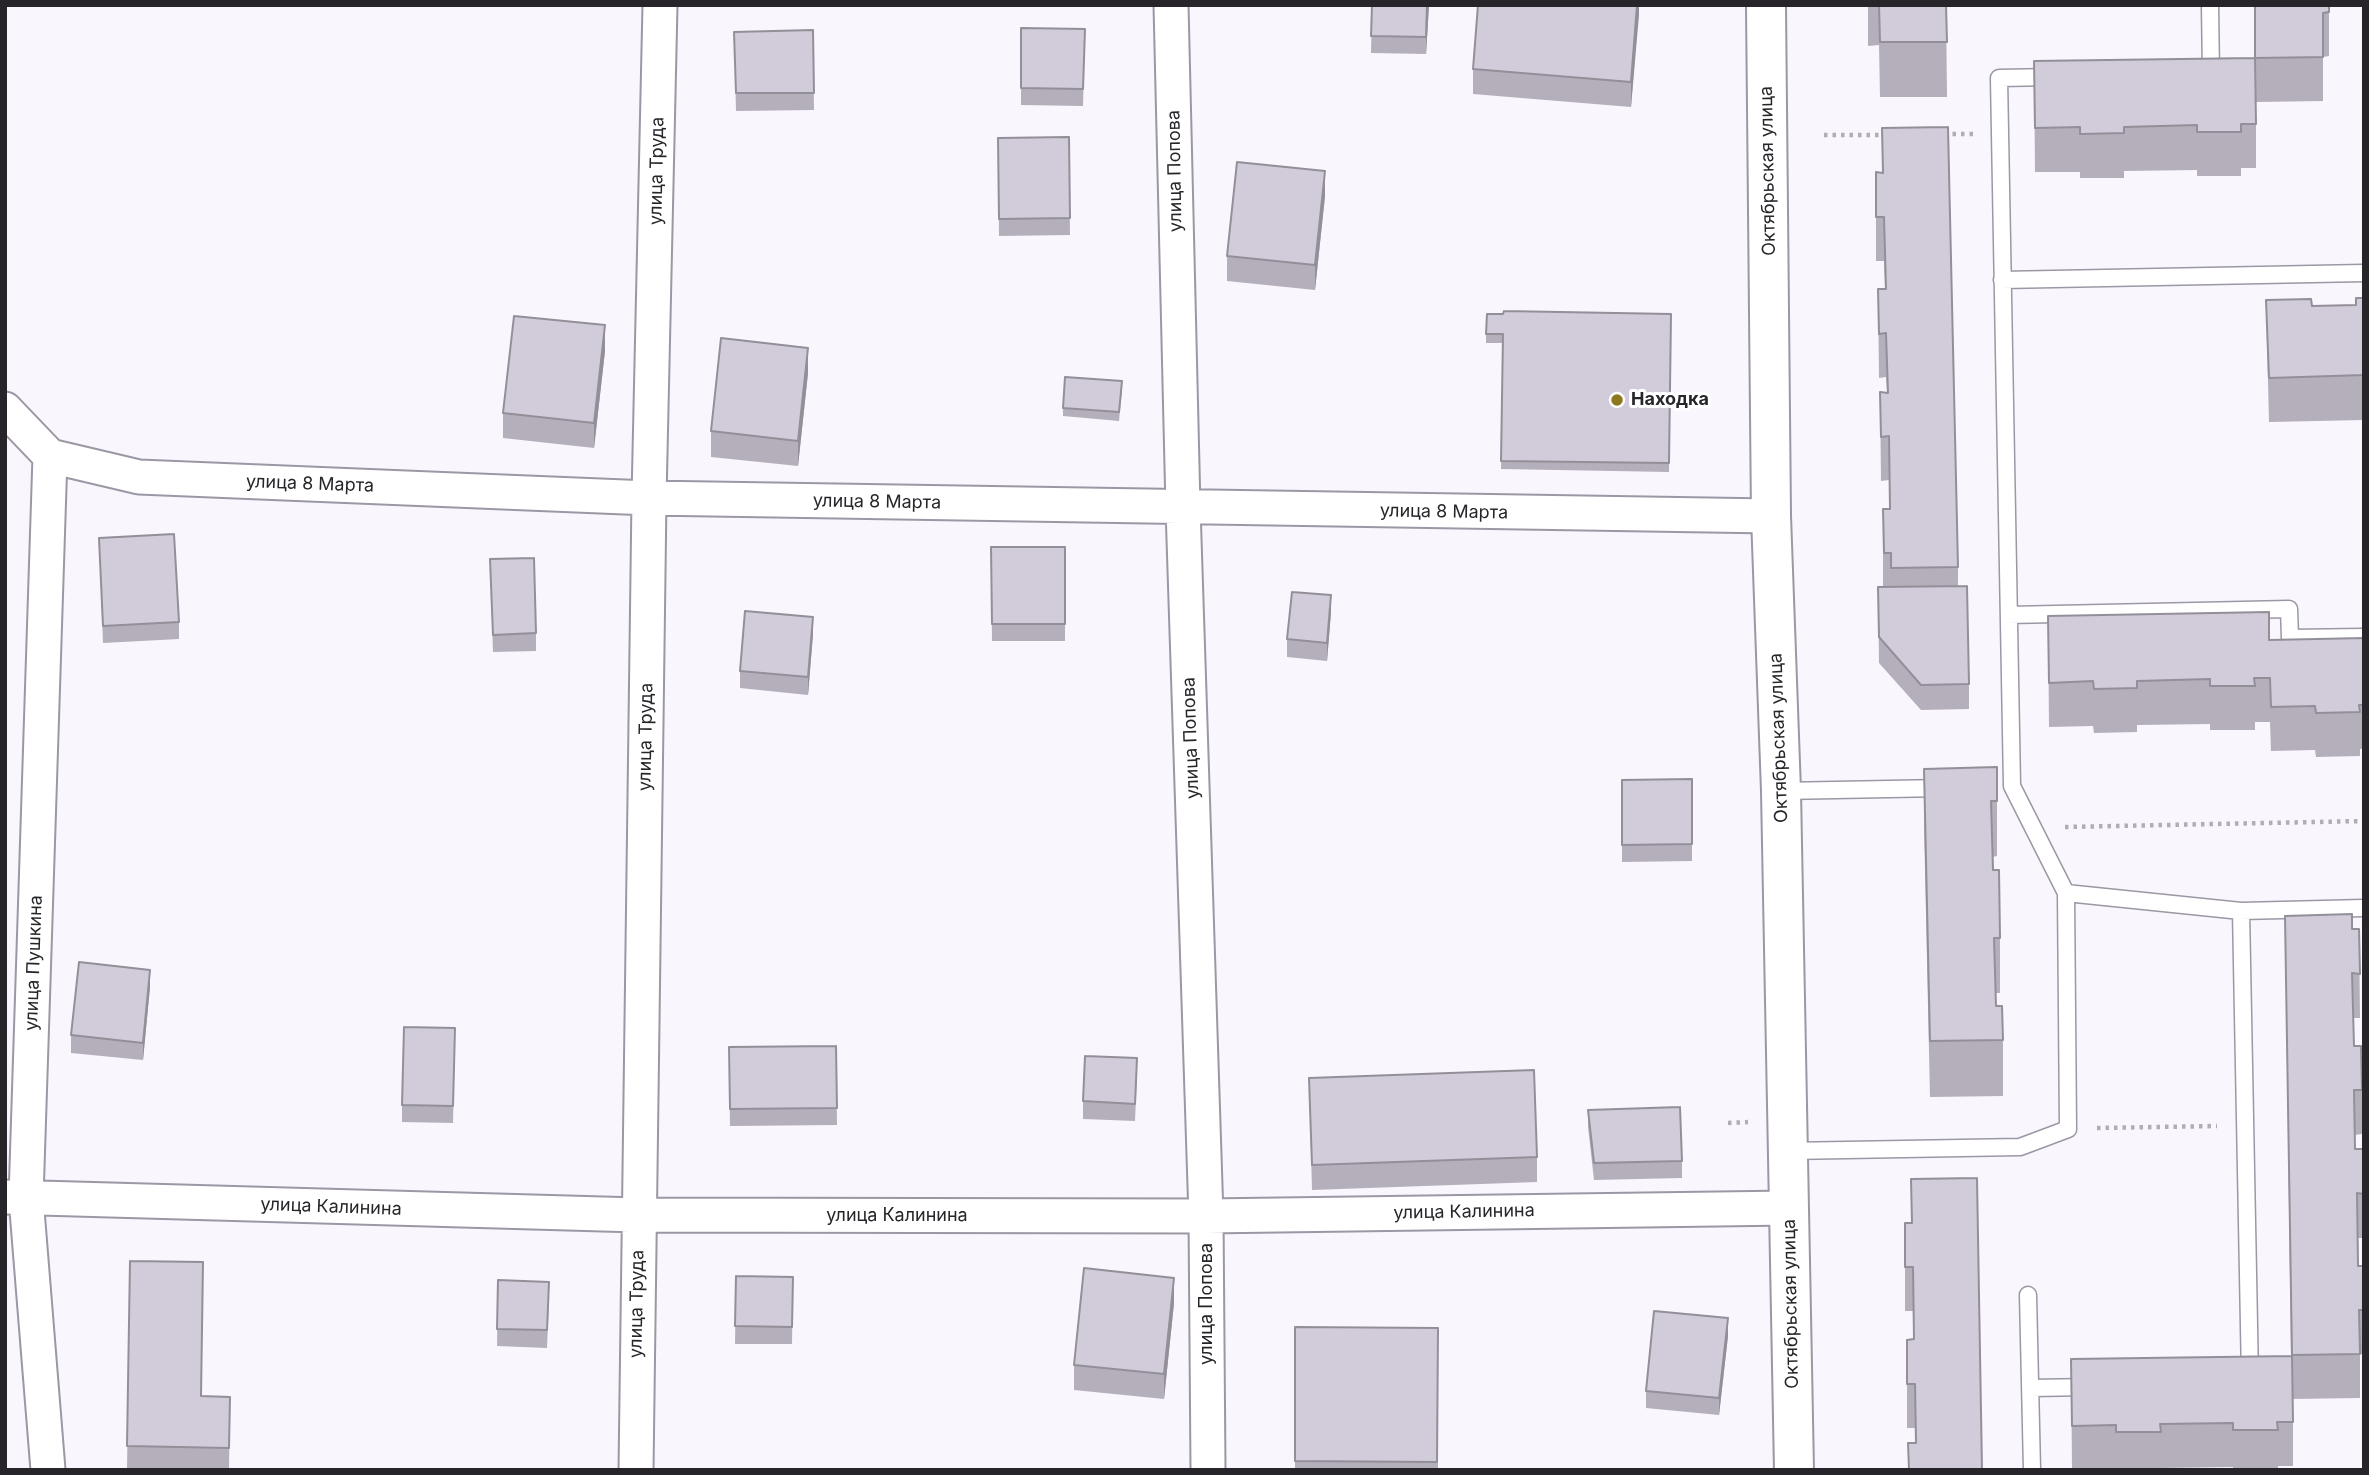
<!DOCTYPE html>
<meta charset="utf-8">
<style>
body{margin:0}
#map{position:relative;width:2369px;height:1475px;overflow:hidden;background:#f9f6fe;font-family:Inter,sans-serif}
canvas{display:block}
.frame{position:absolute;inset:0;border:7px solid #27252a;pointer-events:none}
</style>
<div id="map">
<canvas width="2369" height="1475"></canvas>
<div class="frame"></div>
</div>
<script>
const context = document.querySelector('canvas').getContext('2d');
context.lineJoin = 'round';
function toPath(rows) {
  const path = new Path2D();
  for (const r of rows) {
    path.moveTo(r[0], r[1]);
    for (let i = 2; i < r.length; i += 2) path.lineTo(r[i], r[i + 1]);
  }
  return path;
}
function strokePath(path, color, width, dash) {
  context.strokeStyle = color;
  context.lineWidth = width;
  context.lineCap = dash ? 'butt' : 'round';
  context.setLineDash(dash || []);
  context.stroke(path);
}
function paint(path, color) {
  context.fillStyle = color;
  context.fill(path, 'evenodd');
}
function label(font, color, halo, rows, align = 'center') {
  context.font = font + ' Inter,sans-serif';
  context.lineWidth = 6;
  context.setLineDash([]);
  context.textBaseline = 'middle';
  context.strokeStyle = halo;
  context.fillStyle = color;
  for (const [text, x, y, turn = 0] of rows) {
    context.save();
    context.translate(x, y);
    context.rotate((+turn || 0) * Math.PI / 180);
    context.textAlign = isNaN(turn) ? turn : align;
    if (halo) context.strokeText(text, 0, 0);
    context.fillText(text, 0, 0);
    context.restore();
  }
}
const lane = toPath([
 [2208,74,2211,74,2210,5],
 [2002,280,2364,273],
 [2009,615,2289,609,2290,638,2364,637],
 [1781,791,1943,788],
 [2066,893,2241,911,2364,908],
 [2241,911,2250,1378],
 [1788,1151,2020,1147,2068,1129,2066,893,2012,786,1999,78,2053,77],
 [2028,1295,2032,1470],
 [2030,1388,2091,1387]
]);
const street = toPath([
 [1171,5,1183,508,1206,1216,1208,1470],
 [5,409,50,456,139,477,649,498,1771,516],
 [5,1197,638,1215,1206,1216,1790,1208],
 [48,1470,26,1198,50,456],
 [636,1470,649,498,660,5]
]);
const primary = toPath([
 [1766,5,1771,516,1781,791,1794,1470]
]);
strokePath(lane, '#9c97a4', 19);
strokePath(street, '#9c97a4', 37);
strokePath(primary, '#9c97a4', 42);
strokePath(toPath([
 [1944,134,1973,134],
 [1824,135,1886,135],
 [2065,827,2364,821],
 [1728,1123,1748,1122],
 [2097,1128,2217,1126]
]), '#b0adb4', 4.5, [3.5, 5]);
strokePath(lane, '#fff', 16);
strokePath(street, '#fff', 33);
strokePath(primary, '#fff', 38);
paint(toPath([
 [1372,5,1429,5,1426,54,1371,53],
 [1639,5,1631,107,1473,94,1473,69],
 [1868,5,1946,5,1947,97,1880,97,1879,45,1868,46],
 [2254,5,2329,5,2329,56,2323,57,2323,101,2256,102,2256,168,2241,168,2241,176,2197,176,2197,170,2124,171,2124,178,2080,178,2080,172,2035,172,2034,61,2255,58],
 [1021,28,1085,29,1083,106,1021,105],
 [813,30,814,110,736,111,734,32],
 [1882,128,1958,567,1958,586,1969,684,1969,709,1921,710,1879,663,1878,587,1883,587,1883,509,1889,509,1889,480,1881,481,1880,392,1887,393,1886,377,1879,378,1878,289,1885,289,1884,261,1876,261,1876,172,1882,172],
 [1069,137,1070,235,999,236,998,138],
 [1325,196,1315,290,1227,281,1227,256],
 [2364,298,2364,420,2269,422,2266,300,2312,306,2356,305],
 [1503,314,1671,314,1669,472,1501,469,1503,343,1486,343,1486,334],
 [605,351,594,448,503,438,503,413],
 [808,373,798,466,711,457,711,431],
 [1122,390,1119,421,1063,416,1063,408],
 [99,538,179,622,179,639,103,643],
 [991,547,1065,547,1065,641,992,641],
 [490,559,536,633,536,651,493,652],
 [1331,612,1327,661,1287,657,1287,639],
 [2048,616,2269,640,2364,638,2364,749,2360,749,2360,756,2316,757,2315,750,2271,751,2270,722,2255,722,2255,730,2210,730,2210,724,2137,725,2137,732,2094,733,2093,726,2049,727],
 [813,634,808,695,740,688,740,671],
 [1997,767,1997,856,1993,857,2000,938,2000,993,1996,993,1996,1006,2003,1040,2003,1096,1930,1097,1924,824,1924,769],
 [1692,779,1692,861,1622,862,1622,780],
 [2285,916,2352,929,2359,929,2360,1018,2353,1018,2354,1046,2362,1090,2362,1134,2355,1135,2355,1149,2364,1194,2364,1238,2357,1238,2358,1266,2364,1266,2364,1354,2360,1354,2360,1398,2293,1399,2293,1466,2278,1466,2278,1470,2233,1470,2233,1467,2161,1468,2161,1470,2072,1470,2071,1359,2291,1356],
 [150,987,143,1060,71,1053,71,1035],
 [455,1028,453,1123,402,1122,402,1105],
 [836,1046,837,1125,730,1126,729,1047],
 [1137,1076,1135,1121,1083,1119,1083,1101],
 [1309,1078,1537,1157,1537,1182,1312,1190],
 [1588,1110,1682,1161,1682,1178,1594,1180,1588,1127],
 [1911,1179,1982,1470,1915,1443,1915,1428,1907,1428,1907,1340,1913,1340,1913,1311,1905,1311,1905,1223,1911,1223],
 [130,1261,201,1396,230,1397,229,1470,127,1470],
 [736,1276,793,1277,792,1344,735,1344],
 [498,1280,549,1299,547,1348,497,1346],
 [1174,1303,1164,1399,1074,1390,1074,1365],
 [1295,1327,1438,1328,1438,1470,1295,1470],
 [1728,1336,1719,1415,1646,1408,1646,1391]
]), '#b5afbb');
paint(toPath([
 [1427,5,1429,5,1426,54,1426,37],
 [1637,5,1639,5,1639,15,1631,107,1631,82],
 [1325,171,1325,196,1315,290,1315,265],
 [605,325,605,351,594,448,594,423],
 [808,348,808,373,798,466,798,441],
 [1331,595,1331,612,1327,661,1327,643],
 [813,617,813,634,808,695,808,677],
 [150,970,150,987,143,1060,143,1043],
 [1174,1278,1174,1303,1164,1399,1164,1374],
 [1728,1318,1728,1336,1719,1415,1719,1398]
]), '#938f99');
const building = toPath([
 [1372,5,1427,5,1426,37,1371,36,1372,5],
 [1478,5,1637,5,1631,82,1473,69,1478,5],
 [1879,5,1946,5,1947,42,1880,42,1879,5],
 [2255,5,2329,5,2329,12,2323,13,2323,57,2255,58,2255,5],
 [1021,28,1085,29,1083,89,1021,88,1021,28],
 [813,30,814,93,736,93,734,32,813,30],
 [2255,58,2256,124,2241,124,2241,132,2197,132,2197,125,2124,127,2124,133,2080,134,2080,127,2035,128,2034,61,2255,58],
 [1948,127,1958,567,1891,568,1891,553,1884,553,1883,509,1890,509,1889,436,1881,437,1880,392,1888,393,1886,333,1879,334,1878,289,1886,289,1884,217,1876,217,1876,172,1883,173,1882,128,1948,127],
 [1069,137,1070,218,999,219,998,138,1069,137],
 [1237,162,1325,171,1315,265,1227,256,1237,162],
 [2356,298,2364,298,2364,375,2269,378,2266,300,2311,299,2312,306,2356,305,2356,298],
 [1504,311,1671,314,1669,463,1501,461,1503,334,1486,334,1487,314,1503,314,1504,311],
 [514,316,605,325,594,423,503,413,514,316],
 [721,338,808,348,798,441,711,431,721,338],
 [1065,377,1122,381,1119,412,1063,408,1065,377],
 [174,534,179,622,103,626,99,538,174,534],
 [991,547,1065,547,1065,624,992,624,991,547],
 [534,558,536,633,493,635,490,559,534,558],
 [1967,586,1969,684,1921,685,1879,637,1878,587,1967,586],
 [1292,592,1331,595,1327,643,1287,639,1292,592],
 [745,611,813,617,808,677,740,671,745,611],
 [2269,612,2269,640,2364,638,2364,705,2359,705,2360,712,2316,713,2315,706,2271,707,2270,678,2254,678,2255,686,2210,686,2210,679,2137,681,2137,688,2094,689,2093,681,2049,683,2048,616,2269,612],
 [1997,767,1997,801,1991,801,1993,870,1999,870,2000,938,1994,938,1996,1006,2002,1006,2003,1040,1930,1041,1924,769,1997,767],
 [1692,779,1692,844,1622,845,1622,780,1692,779],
 [2352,914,2352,929,2359,929,2360,974,2352,973,2354,1046,2361,1046,2362,1090,2354,1090,2355,1149,2363,1149,2364,1194,2357,1193,2358,1266,2364,1266,2364,1310,2359,1310,2360,1354,2292,1355,2285,916,2352,914],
 [79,962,150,970,143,1043,71,1035,79,962],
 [404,1027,455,1028,453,1106,402,1105,404,1027],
 [836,1046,837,1108,730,1109,729,1047,836,1046],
 [1085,1056,1137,1058,1135,1104,1083,1101,1085,1056],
 [1534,1070,1537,1157,1312,1165,1309,1078,1534,1070],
 [1680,1107,1682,1161,1594,1163,1588,1110,1680,1107],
 [1977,1178,1982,1470,1909,1470,1908,1443,1916,1443,1915,1384,1907,1384,1907,1340,1914,1339,1913,1267,1905,1267,1905,1223,1912,1223,1911,1179,1977,1178],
 [130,1261,203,1262,201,1396,230,1397,229,1448,127,1446,130,1261],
 [1084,1268,1174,1278,1164,1374,1074,1365,1084,1268],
 [736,1276,793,1277,792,1327,735,1326,736,1276],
 [498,1280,549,1282,547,1330,497,1329,498,1280],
 [1654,1311,1728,1318,1719,1398,1646,1391,1654,1311],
 [1295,1327,1438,1328,1437,1462,1295,1461,1295,1327],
 [2292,1356,2293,1422,2277,1422,2278,1430,2233,1430,2233,1423,2160,1424,2161,1432,2116,1432,2116,1425,2072,1426,2071,1359,2292,1356]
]);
paint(building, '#d2ccda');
strokePath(building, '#938f99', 2);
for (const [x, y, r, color] of [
 [1617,400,7,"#8d781d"]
]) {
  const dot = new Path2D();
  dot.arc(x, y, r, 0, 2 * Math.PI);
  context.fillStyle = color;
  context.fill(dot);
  strokePath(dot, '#fff', 2.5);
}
label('18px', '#27252a', '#fff', [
 ["улица Труда",657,171,-89],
 ["улица Попова",1175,171,-91],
 ["Октябрьская улица",1768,171,-91],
 ["улица 8 Марта",310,484,2],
 ["улица 8 Марта",877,502,1],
 ["улица 8 Марта",1444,512,1],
 ["улица Труда",646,737,-89],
 ["улица Попова",1191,738,-92],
 ["Октябрьская улица",1779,738,-92],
 ["улица Пушкина",34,963,-88],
 ["улица Калинина",331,1207,2],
 ["улица Калинина",1464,1212,-1],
 ["улица Калинина",897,1216],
 ["улица Труда",637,1304,-89],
 ["улица Попова",1207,1304,-90],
 ["Октябрьская улица",1791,1304,-91]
]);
label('bold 18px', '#27252a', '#fff', [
 ["Находка",1631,400]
], 'left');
</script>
